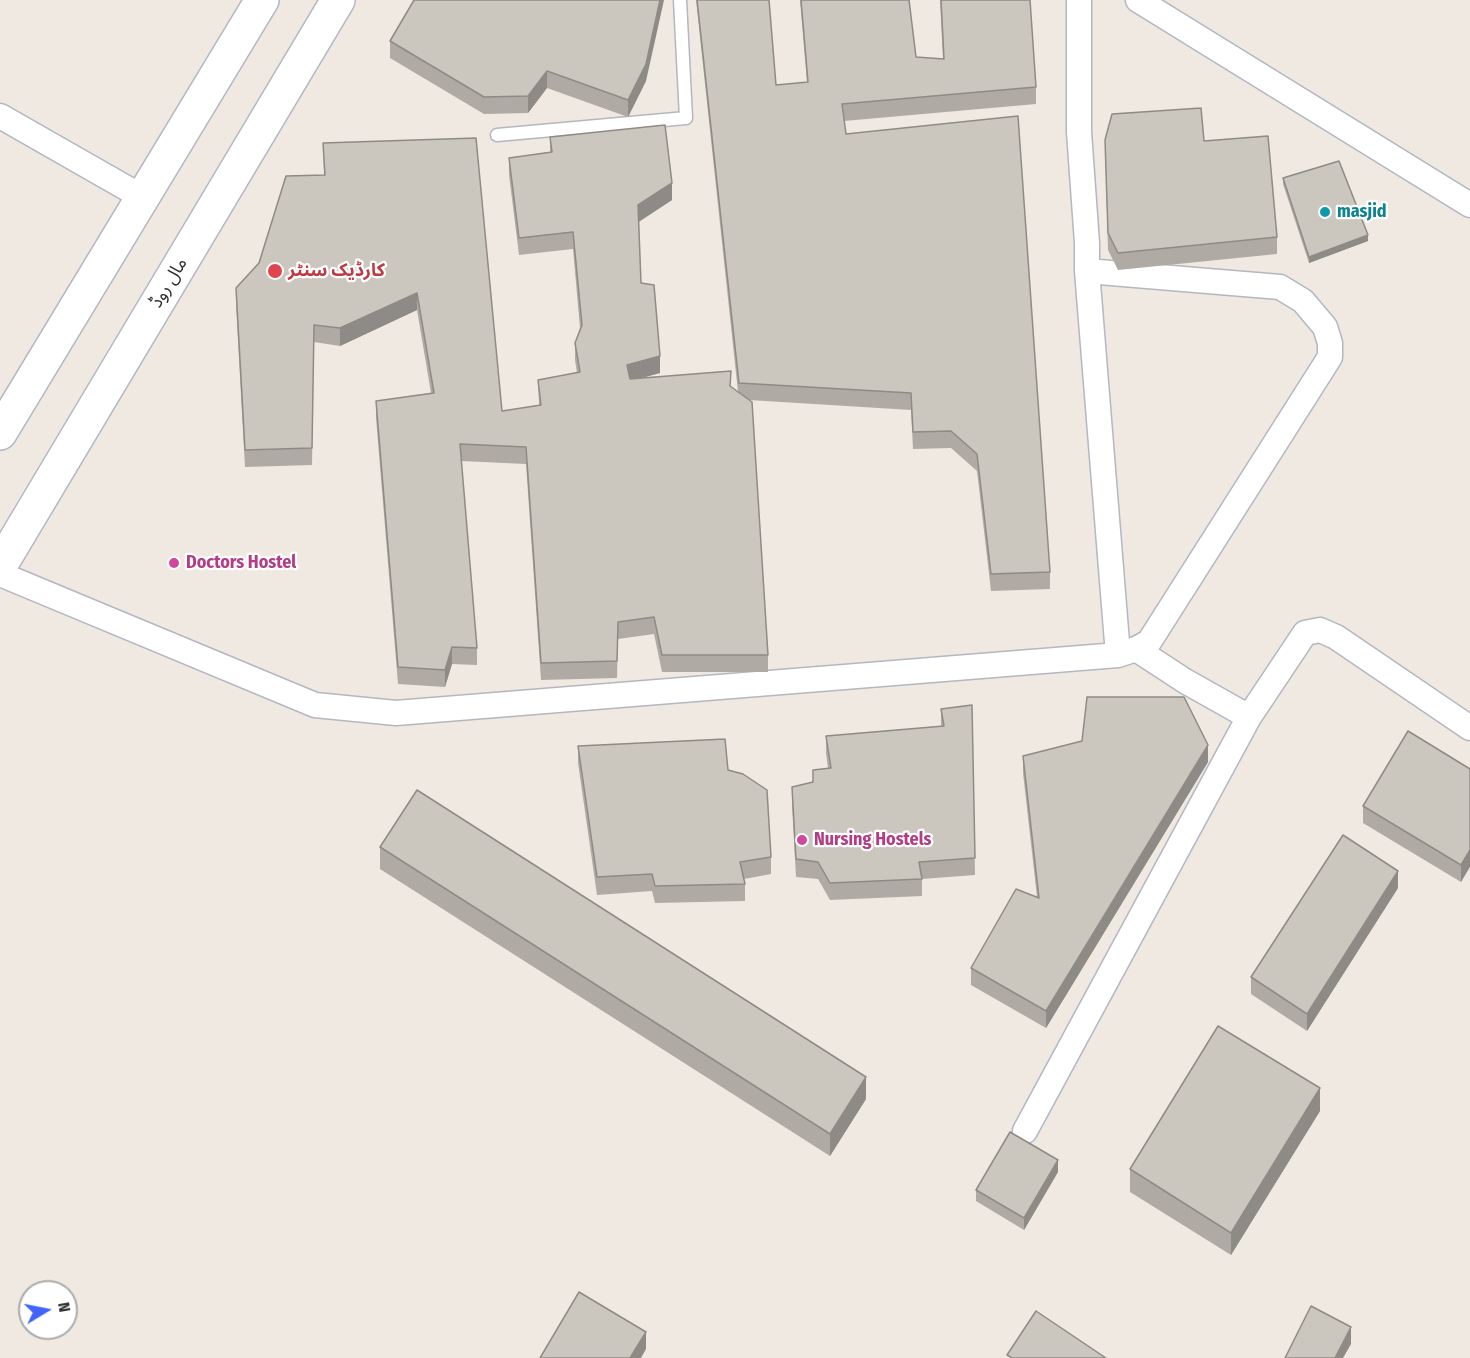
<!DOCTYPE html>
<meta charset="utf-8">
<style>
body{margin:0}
#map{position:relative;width:1470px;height:1358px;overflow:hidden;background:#efe9e1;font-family:"Fira Sans Condensed",sans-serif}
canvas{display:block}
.north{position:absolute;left:18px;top:1280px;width:60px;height:60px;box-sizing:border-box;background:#fff;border:2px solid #ababab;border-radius:50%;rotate:80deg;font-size:16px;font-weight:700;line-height:24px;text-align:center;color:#2e2e2e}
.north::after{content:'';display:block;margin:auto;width:21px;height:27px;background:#4264fb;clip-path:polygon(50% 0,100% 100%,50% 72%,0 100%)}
</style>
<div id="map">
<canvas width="1470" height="1358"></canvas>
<div class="north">N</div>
</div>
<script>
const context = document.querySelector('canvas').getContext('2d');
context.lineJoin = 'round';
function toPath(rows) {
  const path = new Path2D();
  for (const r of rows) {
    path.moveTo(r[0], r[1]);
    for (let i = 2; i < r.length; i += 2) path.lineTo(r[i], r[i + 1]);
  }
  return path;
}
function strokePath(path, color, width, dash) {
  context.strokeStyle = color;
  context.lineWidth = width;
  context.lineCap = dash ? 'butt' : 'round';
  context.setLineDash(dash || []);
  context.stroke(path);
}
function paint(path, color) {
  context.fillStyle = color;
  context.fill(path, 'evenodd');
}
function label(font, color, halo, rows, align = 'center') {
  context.font = font + ' "Fira Sans Condensed","Noto Sans Arabic",sans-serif';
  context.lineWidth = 4.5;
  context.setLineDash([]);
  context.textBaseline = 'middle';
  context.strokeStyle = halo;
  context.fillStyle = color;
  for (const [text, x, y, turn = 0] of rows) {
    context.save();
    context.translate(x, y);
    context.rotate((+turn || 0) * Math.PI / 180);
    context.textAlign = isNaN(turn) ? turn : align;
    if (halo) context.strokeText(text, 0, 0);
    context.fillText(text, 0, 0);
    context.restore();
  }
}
const lane = toPath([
 [497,135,686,118,680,0]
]);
const street = toPath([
 [1138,0,1470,205],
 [0,116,142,197],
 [1087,271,1280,287,1303,301,1325,327,1330,343,1330,357,1149,642,1136,649,1118,655],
 [0,574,315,705,396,713,1118,655,1087,271,1087,243,1079,132,1079,0],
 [1249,717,1305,633,1320,630,1336,637,1470,728],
 [1025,1131,1249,717,1185,681,1136,649]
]);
const secondary = toPath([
 [0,433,262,0],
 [0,566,338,0]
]);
strokePath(lane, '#b4b7c1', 15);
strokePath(street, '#b4b7c1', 27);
strokePath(secondary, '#b4b7c1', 36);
strokePath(lane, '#fff', 12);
strokePath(street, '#fff', 24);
strokePath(secondary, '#fff', 33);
paint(toPath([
 [696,0,769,0,776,85,807,83,800,0,909,0,916,57,943,59,940,0,1030,0,1036,87,1036,104,844,121,846,134,1050,572,1050,589,991,591,977,471,951,448,913,449,911,410,749,400,768,655,768,672,662,672,654,634,618,639,617,678,541,680,526,464,461,461,477,648,477,665,452,664,445,687,398,684,376,418,376,401,431,393,417,310,340,346,314,342,312,465,245,467,236,305,236,288,259,263,324,175,323,143,502,411,539,405,538,380,577,373,575,360,575,343,580,328,573,249,519,255,509,175,509,158,550,152,550,137,672,200,639,222,641,283,660,373,641,378,731,387,738,392],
 [390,41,646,81,628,117,547,88,528,113,484,114,390,58],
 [1105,140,1204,141,1277,237,1277,254,1118,270,1108,250],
 [1283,178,1368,241,1309,263,1283,184],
 [972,705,975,875,922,879,922,896,830,900,818,879,796,877,792,805,792,787,813,782,828,768,826,753,826,736,941,726,941,709],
 [578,746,728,770,771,857,771,874,744,879,745,884,745,901,655,903,652,891,597,895,578,763],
 [1023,756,1208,762,1046,1028,971,985,971,968,1037,897,1023,773],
 [1470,769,1461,882,1363,823,1363,806],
 [380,847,866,1099,830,1156,380,869],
 [1398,888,1307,1031,1251,994,1251,977],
 [1320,1111,1231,1255,1130,1192,1130,1169],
 [1058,1172,1024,1230,976,1201,976,1190]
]), '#afaba4');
paint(toPath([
 [660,0,664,0,646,81,628,117,628,100],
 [547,71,547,88,528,113,528,96],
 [672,183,672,200,638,222,638,205],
 [1368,235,1368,241,1309,263,1309,257],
 [417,293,417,310,340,346,340,328],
 [660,356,660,373,627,382,627,365],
 [452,647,452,664,445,687,445,670],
 [1208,745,1208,762,1046,1028,1046,1011],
 [1470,850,1470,867,1461,882,1461,865],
 [1398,871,1398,888,1307,1031,1307,1014],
 [866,1077,866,1099,830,1156,830,1134],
 [1320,1088,1320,1111,1231,1255,1231,1233],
 [1058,1160,1058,1172,1024,1230,1024,1218],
 [1351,1327,1351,1344,1343,1358,1335,1358],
 [646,1332,646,1349,641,1358,630,1358]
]), '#8e8b86');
const building = toPath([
 [414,0,660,0,646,64,628,100,547,71,528,96,484,97,390,41,414,0],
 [697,0,769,0,776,85,808,82,801,0,909,0,916,57,944,59,941,0,1030,0,1036,87,842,104,846,134,1018,116,1050,572,991,574,977,454,951,431,913,432,911,393,739,383,697,0],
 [1201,108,1204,141,1268,136,1277,237,1118,253,1108,233,1105,140,1112,114,1201,108],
 [665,125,672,183,638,205,641,283,654,285,660,356,627,365,630,379,731,371,730,386,752,402,768,655,662,655,654,617,618,622,617,661,541,663,526,447,460,444,477,648,452,647,445,670,398,667,376,401,434,393,417,293,340,328,314,325,312,448,245,450,236,288,259,263,286,176,325,175,323,143,476,138,502,411,541,405,538,380,580,372,575,343,582,325,573,232,519,238,509,158,552,152,550,137,665,125],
 [1339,161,1368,235,1309,257,1283,178,1339,161],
 [1087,697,1184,697,1208,745,1046,1011,971,968,1016,889,1039,898,1023,756,1082,741,1087,697],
 [972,705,975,858,919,862,922,879,830,883,818,862,796,859,792,787,813,782,813,770,831,768,826,736,944,726,941,709,972,705],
 [1408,731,1470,769,1470,850,1461,865,1363,806,1408,731],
 [725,739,728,770,743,774,767,790,771,857,740,862,745,884,655,886,652,874,597,877,578,746,725,739],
 [417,790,866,1077,830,1134,380,847,417,790],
 [1343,835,1398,871,1307,1014,1251,977,1343,835],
 [1218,1026,1320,1088,1231,1233,1130,1169,1218,1026],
 [1010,1132,1058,1160,1024,1218,976,1190,1010,1132],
 [579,1292,646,1332,630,1358,540,1358,579,1292],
 [1311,1306,1351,1327,1335,1358,1285,1358,1311,1306],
 [1036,1311,1106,1358,1012,1358,1007,1355,1036,1311]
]);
paint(building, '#cbc7bf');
strokePath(building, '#8e8b86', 1.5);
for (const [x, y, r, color] of [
 [1325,212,6,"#0f9aa8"],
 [275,271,8,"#e0444e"],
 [174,563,6,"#d1479c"],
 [802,840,6,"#d1479c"]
]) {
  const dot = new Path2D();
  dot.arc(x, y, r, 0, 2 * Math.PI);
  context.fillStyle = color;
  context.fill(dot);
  strokePath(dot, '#fff', 2);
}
label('bold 18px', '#0d838f', '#fff', [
 ["masjid",1337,212]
], 'left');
label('bold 18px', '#be3a42', '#fff', [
 ["کارڈیک سنٹر",288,271]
], 'left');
label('18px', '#2e2e2e', '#fff', [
 ["مال روڈ",169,283,-59]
]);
label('bold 18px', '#b23c85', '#fff', [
 ["Doctors Hostel",186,563],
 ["Nursing Hostels",814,840]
], 'left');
</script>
